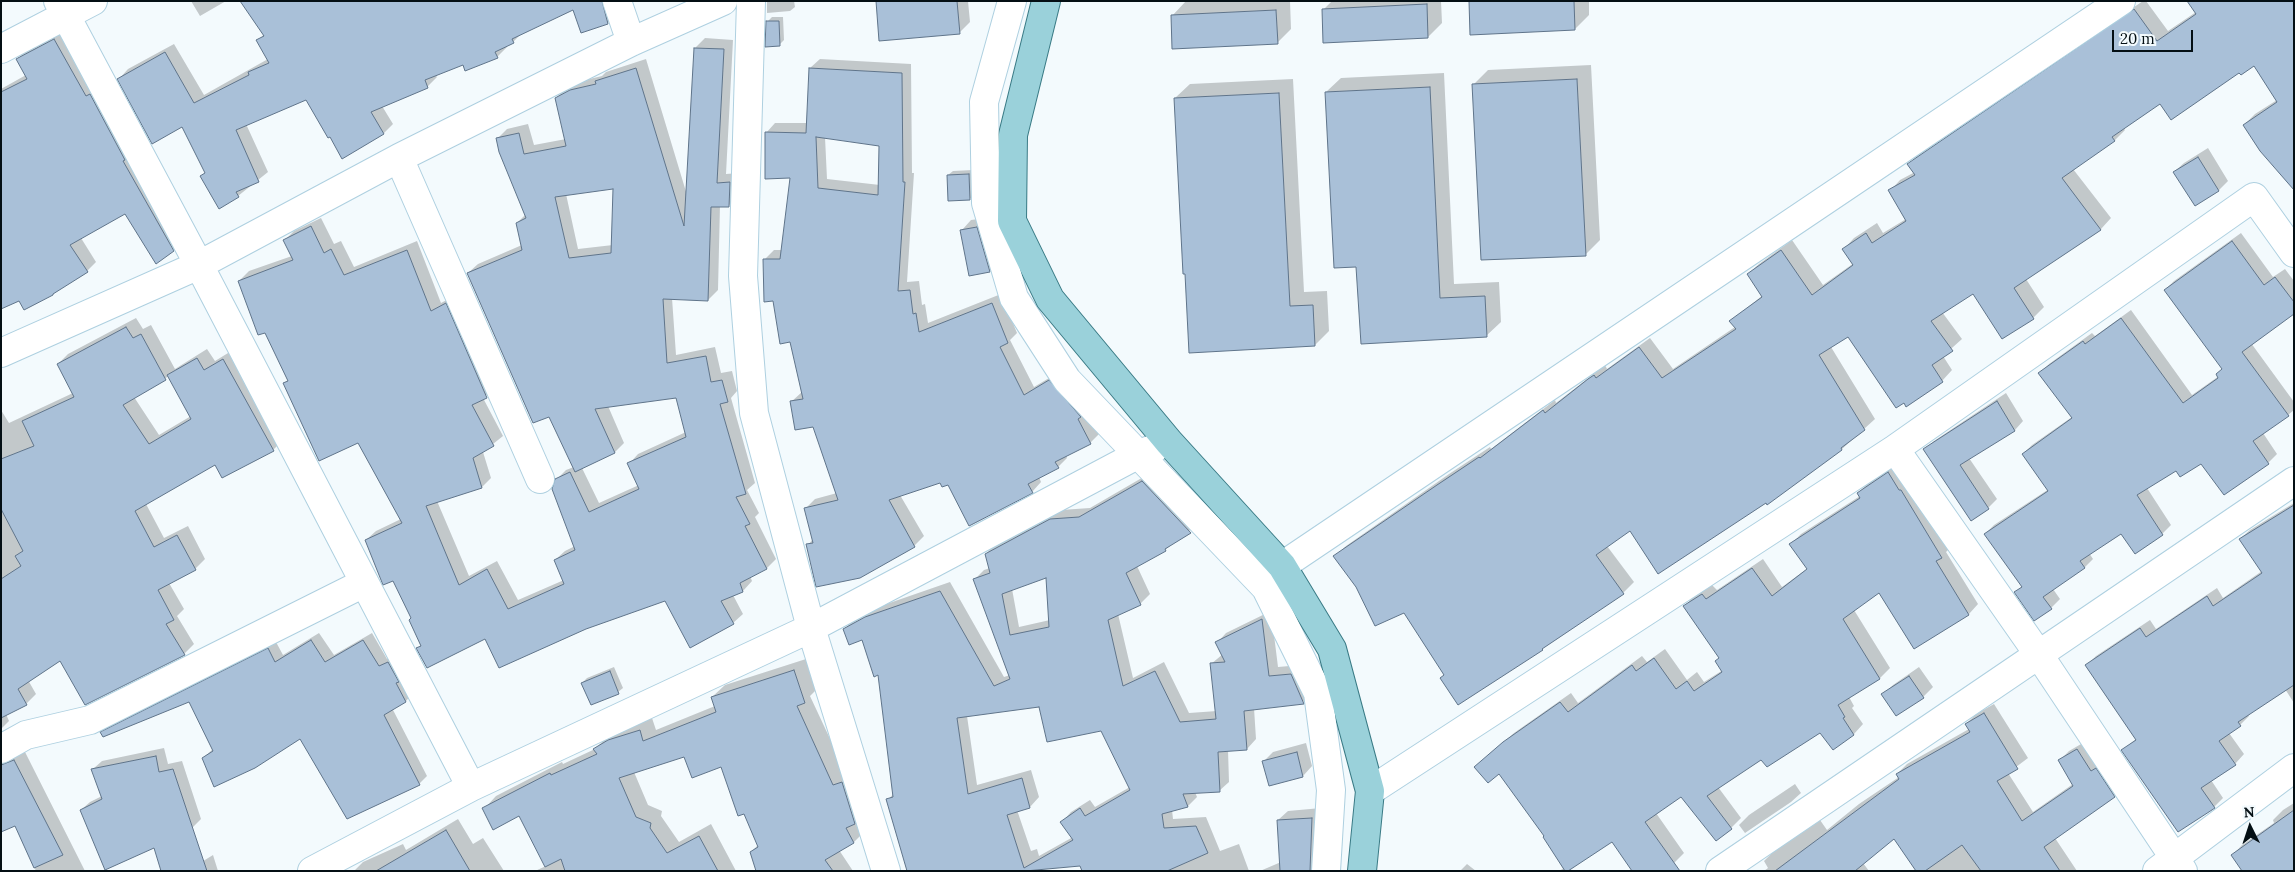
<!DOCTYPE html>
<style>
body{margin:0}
#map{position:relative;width:2295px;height:872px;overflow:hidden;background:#f3fafd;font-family:Lora,serif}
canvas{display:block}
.frame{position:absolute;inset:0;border:2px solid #040f14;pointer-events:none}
.north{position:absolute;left:2225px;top:802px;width:50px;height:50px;-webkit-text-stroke:4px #f3fafd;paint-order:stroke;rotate:356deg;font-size:14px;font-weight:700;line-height:20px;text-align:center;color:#040f14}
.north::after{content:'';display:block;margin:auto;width:18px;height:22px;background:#040f14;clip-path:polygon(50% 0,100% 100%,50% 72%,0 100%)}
.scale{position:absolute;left:2112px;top:30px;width:81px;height:22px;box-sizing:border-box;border:2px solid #040f14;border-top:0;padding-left:6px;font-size:15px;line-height:18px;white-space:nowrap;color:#040f14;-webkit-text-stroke:4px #f3fafd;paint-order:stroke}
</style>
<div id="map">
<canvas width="2295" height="872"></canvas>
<div class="frame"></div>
<div class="north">N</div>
<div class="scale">20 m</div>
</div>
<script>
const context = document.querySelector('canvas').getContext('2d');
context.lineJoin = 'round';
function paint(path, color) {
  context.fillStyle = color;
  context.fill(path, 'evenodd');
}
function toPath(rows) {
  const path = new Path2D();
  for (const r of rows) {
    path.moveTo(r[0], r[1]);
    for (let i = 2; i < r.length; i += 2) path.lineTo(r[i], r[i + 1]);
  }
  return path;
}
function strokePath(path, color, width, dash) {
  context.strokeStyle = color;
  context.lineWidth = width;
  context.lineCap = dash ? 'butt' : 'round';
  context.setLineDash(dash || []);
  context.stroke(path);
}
paint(toPath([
 [191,1,226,1,200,16],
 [449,1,613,1,617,13,608,23,574,8,522,33,513,42,506,45,507,47,497,57,464,63,435,74,437,77,427,87,382,106,393,124,384,133,343,157,307,98,246,124,268,172,238,196,202,176,206,172,183,126,119,79,128,69,174,44,204,95,268,59,258,41,264,34],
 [767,1,794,1,795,7,790,11,767,13],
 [877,1,968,1,970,22,959,33],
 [1186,1,1290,1,1291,29,1277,43,1172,16],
 [1332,1,1441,1,1442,23,1428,37,1323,10],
 [1471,1,1589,1,1589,15,1575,29],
 [2143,1,2146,1,2168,31,2196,12,2294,1,2294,172,2244,125,2255,114,2277,100,2255,64,2161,102,2123,127,2125,130,2115,140,2073,169,2111,218,2101,229,2026,279,2044,307,2033,318,2003,337,1974,292,1942,312,1962,339,1943,356,1952,370,1942,381,1848,335,1831,347,1875,419,1842,449,1767,503,1766,501,1630,529,1607,546,1634,582,1623,593,1550,642,1542,649,1445,674,1405,611,1357,587,1335,556,1346,546,1449,474,1490,447,1491,449,1555,400,1556,403,1600,369,1605,365,1607,369,1650,338,1673,369,1735,327,1731,321,1763,295,1748,274,1759,264,1792,240,1823,285,1854,263,1844,249,1854,238,1877,223,1883,233,1906,219,1890,191,1900,180,1915,172,1909,164,1919,153],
 [772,17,783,17,784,40,779,45,767,22],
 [63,30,183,241,173,250,125,212,81,238,96,262,87,271,53,294,19,299,1,308,1,89,26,75,17,59,27,50],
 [705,38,733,40,726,174,739,173,739,196,729,205,720,205,718,290,708,300,672,298,676,355,715,347,721,373,732,371,737,391,731,398,755,483,747,490,759,513,755,517,776,559,767,568,750,576,752,581,743,591,733,595,743,614,733,623,666,600,486,637,418,648,422,644,412,617,394,579,366,540,376,531,401,519,359,441,284,383,289,379,239,281,249,271,292,256,285,240,294,231,321,218,334,244,341,241,354,267,417,241,441,303,456,295,496,387,483,398,503,436,483,452,491,478,482,487,437,501,469,576,497,561,518,600,564,580,555,560,565,551,575,546,556,480,566,470,574,467,550,416,468,273,478,264,522,245,517,223,526,214,497,139,507,129,528,124,534,145,566,139,556,98,566,88,581,81,602,76,606,72,646,59,687,195,695,48],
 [614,188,613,245,578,249,566,194],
 [677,397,686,432,638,454,629,464,639,485,599,503,582,468,615,452,624,443,608,406],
 [820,59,911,64,912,173,914,173,907,282,919,281,922,305,925,304,928,323,1001,294,1017,333,1010,340,1034,387,1059,372,1087,409,1099,434,1090,443,1066,455,1067,458,1058,467,1039,477,1041,482,1032,492,941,481,900,495,924,536,914,546,808,545,813,539,806,508,815,499,837,493,814,426,791,402,802,392,791,340,774,300,764,260,774,250,783,250,791,177,766,133,775,123,808,123,810,68],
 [825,137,880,145,880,185,827,179],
 [1591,65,1600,240,1585,255,1473,85,1488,70],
 [1444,73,1454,284,1499,282,1501,322,1486,336,1358,266,1326,92,1341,78],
 [1293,79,1304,292,1327,291,1329,331,1315,345,1190,352,1175,98,1190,84],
 [2208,148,2228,181,2219,190,2195,205,2174,172,2184,163],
 [973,170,974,194,970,199,948,175,953,171],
 [986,218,999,262,990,271,962,230,971,220],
 [2241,233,2273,277,2285,269,2294,281,2294,313,2251,343,2294,402,2294,410,2288,415,2263,433,2277,454,2268,463,2224,494,2202,462,2177,469,2147,488,2171,525,2162,534,2121,532,2089,553,2093,559,2084,568,2053,589,2060,599,2051,608,2016,592,2023,585,1985,534,1994,525,2049,489,2023,454,2032,445,2072,417,2040,373,2049,364,2092,333,2095,336,2131,310,2192,395,2219,376,2223,369,2165,290,2174,281],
 [136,318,143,329,151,325,175,369,207,349,215,361,233,350,283,440,273,450,215,463,146,504,164,538,188,526,205,559,195,569,169,583,184,609,177,616,194,644,184,654,85,704,60,659,28,680,36,694,26,704,6,714,9,721,1,729,1,410,9,423,73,393,58,364,68,354],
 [169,376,191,416,159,435,134,397],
 [2006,393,2023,421,2015,430,1969,458,1997,499,1988,508,1925,449,1934,441],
 [1898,463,1951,547,1946,552,1978,604,1969,614,1880,591,1854,610,1890,668,1880,678,1849,697,1854,706,1852,708,1863,724,1854,734,1833,748,1820,731,1761,758,1718,787,1741,818,1731,828,1681,795,1656,813,1684,853,1674,863,1612,840,1566,871,1559,871,1564,868,1546,836,1500,772,1476,767,1514,733,1571,693,1578,703,1642,656,1647,662,1665,649,1687,680,1697,672,1704,682,1723,670,1720,658,1685,606,1694,596,1712,585,1717,590,1763,559,1782,587,1808,568,1791,544,1801,534,1860,496,1858,493,1868,483],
 [1152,472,1200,522,1165,550,1137,566,1150,594,1140,604,1118,614,1133,678,1164,662,1189,713,1217,711,1211,664,1223,654,1217,643,1226,633,1271,611,1278,667,1301,665,1312,693,1303,702,1254,708,1256,739,1247,749,1228,750,1229,782,1219,791,1195,792,1197,797,1188,806,1172,810,1173,819,1206,817,1220,851,1239,844,1249,871,1084,871,1080,865,1042,868,1043,871,909,871,888,800,894,793,879,673,863,639,844,629,854,620,875,608,950,582,1004,677,1010,675,975,579,984,570,990,568,986,554,995,544,1061,510,1090,508],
 [1047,576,1050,620,1019,627,1012,589],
 [1040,705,1102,730,1130,787,1095,807,1090,800,1071,812,1062,822,1073,837,1039,856,1037,849,1031,851,1017,810,1030,807,1039,797,1031,770,977,785,967,716],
 [2294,503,2294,703,2285,689,2248,714,2249,716,2240,725,2229,733,2244,754,2235,764,2211,780,2223,798,2214,807,2123,750,2137,738,2087,665,2096,656,2150,620,2156,629,2217,588,2223,598,2262,571,2240,539,2250,530],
 [319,633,334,655,372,633,387,659,396,655,413,693,406,701,392,708,427,776,419,784,301,737,203,758,213,749,189,700,102,733,109,725,276,642,283,655],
 [806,659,816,690,810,696,846,773,866,830,854,842,839,850,853,871,758,871,751,852,758,845,722,765,685,755,634,772,648,805,662,811,661,816,679,842,711,824,736,871,535,871,546,866,520,814,484,809,496,796,562,762,563,764,595,749,607,737,621,729,652,718,656,730,715,706,712,697,725,685],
 [614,667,623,688,618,692,582,683,587,678],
 [1919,667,1933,687,1923,697,1897,715,1883,695,1893,685],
 [1994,704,2028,758,2008,773,2033,812,2073,784,2059,761,2069,751,2088,740,2124,786,2114,796,2055,838,2077,871,1918,871,1894,837,1863,863,1869,871,1764,871,1768,868,1764,861,1774,851,1820,820,1827,830,1859,804,1899,777,1897,774,1907,764,1969,729,1966,724,1976,714],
 [1306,743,1312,766,1303,776,1264,761,1273,752],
 [164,748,168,764,182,761,201,819,192,828,81,810,90,802,102,796,93,769,102,761],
 [24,750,85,871,36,871,15,825,1,830,1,751],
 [1795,784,1801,793,1791,802,1745,833,1739,825,1749,815],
 [2294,803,2294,871,2233,855,2242,845,2274,823,2273,820,2283,810],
 [1321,808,1320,861,1310,871,1260,871,1281,862,1278,820,1288,811],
 [458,819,473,844,483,838,504,871,354,871,363,862,403,844,406,850],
 [213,855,218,871,187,871],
 [1467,864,1476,871,1460,871]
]), '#0003');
const building = toPath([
 [240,1,602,1,608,24,581,33,573,10,512,39,514,43,495,52,498,58,465,71,463,65,425,80,428,88,371,112,384,134,342,159,330,137,328,138,306,100,236,130,259,182,236,192,239,197,219,209,200,176,205,173,182,127,152,144,117,79,165,52,194,103,249,75,248,72,269,63,256,40,264,36,240,1],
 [876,1,957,1,960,34,879,41,876,1],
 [1469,1,1574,1,1575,30,1470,35,1469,1],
 [2187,1,2294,1,2294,190,2260,151,2243,125,2277,102,2254,66,2241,75,2239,73,2171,120,2160,104,2112,137,2115,141,2062,178,2101,230,2014,288,2034,319,2002,339,1973,294,1931,321,1953,351,1932,365,1943,382,1906,407,1904,403,1896,408,1848,337,1819,355,1865,430,1841,448,1842,450,1767,505,1766,503,1658,574,1630,531,1596,555,1624,594,1542,649,1543,650,1458,705,1440,678,1444,675,1404,613,1375,626,1356,587,1333,556,1437,485,1479,457,1480,458,1543,410,1545,413,1588,379,1594,375,1596,378,1639,347,1662,378,1736,329,1729,321,1762,297,1747,274,1781,250,1812,295,1853,265,1842,249,1866,233,1872,243,1906,221,1888,190,1915,175,1907,164,2134,9,2157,41,2196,14,2187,1],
 [1427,4,1428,38,1323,43,1322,9,1427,4],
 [1276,10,1278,44,1172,49,1171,15,1276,10],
 [766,21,779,21,780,46,765,47,766,21],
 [54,39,86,96,90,94,125,160,123,161,174,251,156,264,125,214,70,245,88,272,53,294,53,295,24,310,19,301,1,309,1,92,27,79,16,59,54,39],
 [694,48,724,49,717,183,730,182,729,207,711,207,708,301,663,299,667,363,706,356,711,382,722,380,728,402,720,404,746,494,736,497,750,524,745,526,767,569,740,583,743,592,721,601,734,624,690,648,665,601,586,629,499,668,485,639,427,668,416,648,421,646,409,620,411,618,393,581,383,585,365,540,402,523,358,443,319,461,283,383,288,381,265,333,258,335,238,281,293,260,283,240,311,226,324,253,331,249,344,275,407,250,431,311,446,303,487,398,472,405,494,446,473,458,482,488,426,506,459,585,487,569,508,609,564,584,554,560,575,550,552,489,555,479,570,472,589,512,639,489,627,463,686,437,676,398,595,409,615,453,575,472,549,417,533,423,467,273,522,250,516,223,526,218,499,152,496,138,519,133,524,154,566,146,555,98,570,90,596,84,595,81,636,68,684,226,694,48],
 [613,189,611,253,569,258,555,197,613,189],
 [809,68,902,73,903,182,905,182,898,291,910,290,913,314,916,313,919,332,992,303,1008,343,1000,347,1024,395,1049,380,1081,417,1078,419,1091,444,1055,462,1059,468,1028,484,1033,493,969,526,948,485,942,487,940,483,889,500,915,547,860,578,816,587,806,544,813,543,804,508,838,500,813,427,795,430,790,401,803,399,790,342,780,344,773,301,764,302,763,259,780,259,790,178,765,179,765,132,806,133,809,68],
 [816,137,879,146,878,195,818,188,816,137],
 [1577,79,1586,256,1481,260,1472,84,1577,79],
 [1430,87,1440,298,1485,296,1487,337,1361,344,1356,267,1334,268,1325,92,1430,87],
 [1279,93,1290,306,1313,305,1315,346,1189,353,1185,274,1183,274,1174,98,1279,93],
 [2198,157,2219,191,2195,206,2173,172,2198,157],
 [969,174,970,200,948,201,947,175,969,174],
 [977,227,990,272,969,276,960,230,977,227],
 [2232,241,2264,285,2275,277,2294,302,2294,314,2242,352,2289,416,2253,441,2269,464,2224,495,2201,464,2180,477,2176,471,2137,495,2163,535,2135,554,2121,534,2080,561,2085,568,2043,597,2052,609,2034,621,2014,592,2022,587,1984,534,2048,491,2022,454,2072,418,2038,373,2083,341,2085,344,2121,318,2183,403,2218,378,2216,374,2222,369,2164,290,2232,241],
 [126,327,133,338,141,334,166,380,123,405,149,444,191,419,167,375,197,358,204,370,223,359,274,451,222,478,215,465,135,511,154,547,177,535,196,570,158,590,174,620,166,624,185,655,85,705,60,661,18,689,27,705,1,718,1,579,21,566,15,556,23,551,1,509,1,459,34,446,22,421,74,397,57,364,126,327],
 [1997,401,2015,431,1960,465,1989,509,1971,521,1923,449,1997,401],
 [1888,472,1899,490,1901,490,1942,558,1936,561,1969,615,1914,649,1879,593,1843,619,1880,679,1838,705,1845,717,1843,718,1854,735,1833,750,1820,733,1767,767,1761,760,1707,796,1732,829,1716,841,1681,797,1645,822,1680,871,1632,871,1612,842,1568,871,1565,871,1543,837,1544,836,1499,774,1488,783,1474,767,1503,742,1560,702,1568,712,1632,665,1636,671,1654,658,1676,689,1687,681,1694,691,1722,672,1715,661,1719,658,1683,606,1702,594,1706,599,1752,568,1772,596,1807,569,1789,544,1860,498,1857,493,1888,472],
 [1142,481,1191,533,1165,549,1166,551,1126,573,1141,605,1108,620,1123,686,1155,671,1180,722,1216,719,1210,663,1225,662,1215,642,1262,619,1269,676,1291,674,1304,704,1244,711,1247,750,1218,752,1220,792,1183,794,1188,807,1162,814,1164,828,1196,826,1208,853,1167,871,1082,871,1080,866,1025,871,907,871,886,799,893,797,878,675,874,677,862,640,849,645,843,629,865,617,940,591,994,686,1010,679,973,579,990,573,985,554,1050,519,1079,517,1142,481],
 [1046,578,1049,627,1010,635,1002,594,1046,578],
 [1039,707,1047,742,1101,731,1130,790,1085,816,1080,808,1060,822,1073,840,1024,868,1007,815,1030,808,1022,778,968,794,957,718,1039,707],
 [2294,505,2294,685,2238,722,2241,726,2219,741,2236,765,2201,788,2215,808,2178,832,2121,750,2136,740,2085,665,2140,628,2146,637,2207,596,2213,606,2262,573,2239,539,2294,505],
 [311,640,325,662,363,640,379,666,388,662,399,682,396,683,406,702,384,715,420,785,347,819,300,739,255,768,214,787,202,758,213,751,189,702,103,737,100,732,268,648,275,662,311,640],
 [794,670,805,703,797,706,833,785,842,782,855,824,846,828,854,843,825,860,833,871,756,871,750,852,758,847,744,814,738,816,721,767,692,778,684,757,619,778,636,817,651,823,650,828,667,853,699,836,718,871,565,871,561,859,545,867,519,816,493,830,482,808,550,773,551,775,597,754,593,749,608,740,640,730,643,741,716,712,711,697,794,670],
 [610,671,619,694,591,705,581,683,610,671],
 [1909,676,1924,698,1896,716,1881,694,1909,676],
 [1984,713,2018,769,1997,781,2022,821,2073,786,2058,760,2077,749,2091,771,2096,768,2115,797,2044,847,2060,871,1981,871,1962,845,1925,871,1916,871,1894,839,1855,871,1775,871,1899,779,1896,774,1970,732,1965,724,1984,713],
 [1297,752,1303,777,1269,786,1262,761,1297,752],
 [156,756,159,772,173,769,207,871,161,871,154,848,105,870,80,810,102,799,91,769,156,756],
 [14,760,63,855,34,868,15,826,1,832,1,765,14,760],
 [2294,810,2294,871,2242,871,2231,855,2294,810],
 [1312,818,1310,871,1280,871,1277,820,1312,818],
 [446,830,470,871,376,871,446,830]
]);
paint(building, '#a9c0d8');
strokePath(building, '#5f748a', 1);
const minor = toPath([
 [58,1,199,265,471,787],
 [617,1,631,42],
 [751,1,743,276,754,413,811,628,886,871],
 [1012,1,984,102,986,203,1014,298,1067,380,1266,588,1318,693,1331,790,1326,871],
 [1,49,93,1],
 [399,158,540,479],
 [1,353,199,265,399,158,631,42,723,1],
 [1895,449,2039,655,2183,871],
 [1282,566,2121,1],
 [1,749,26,735,90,720,364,583],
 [1370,791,1895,449,2254,197,2294,253],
 [312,871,471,787,811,628,1139,454,1155,448],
 [1720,871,2294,481],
 [2157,871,2294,768]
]);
const major = toPath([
 [1046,1,1013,135,1012,221,1050,299,1169,442,1282,566,1332,649,1370,791,1362,871]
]);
strokePath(minor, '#aed0e0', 30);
strokePath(major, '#397a85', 30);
strokePath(minor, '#fff', 28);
strokePath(major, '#9ad1da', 28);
</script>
